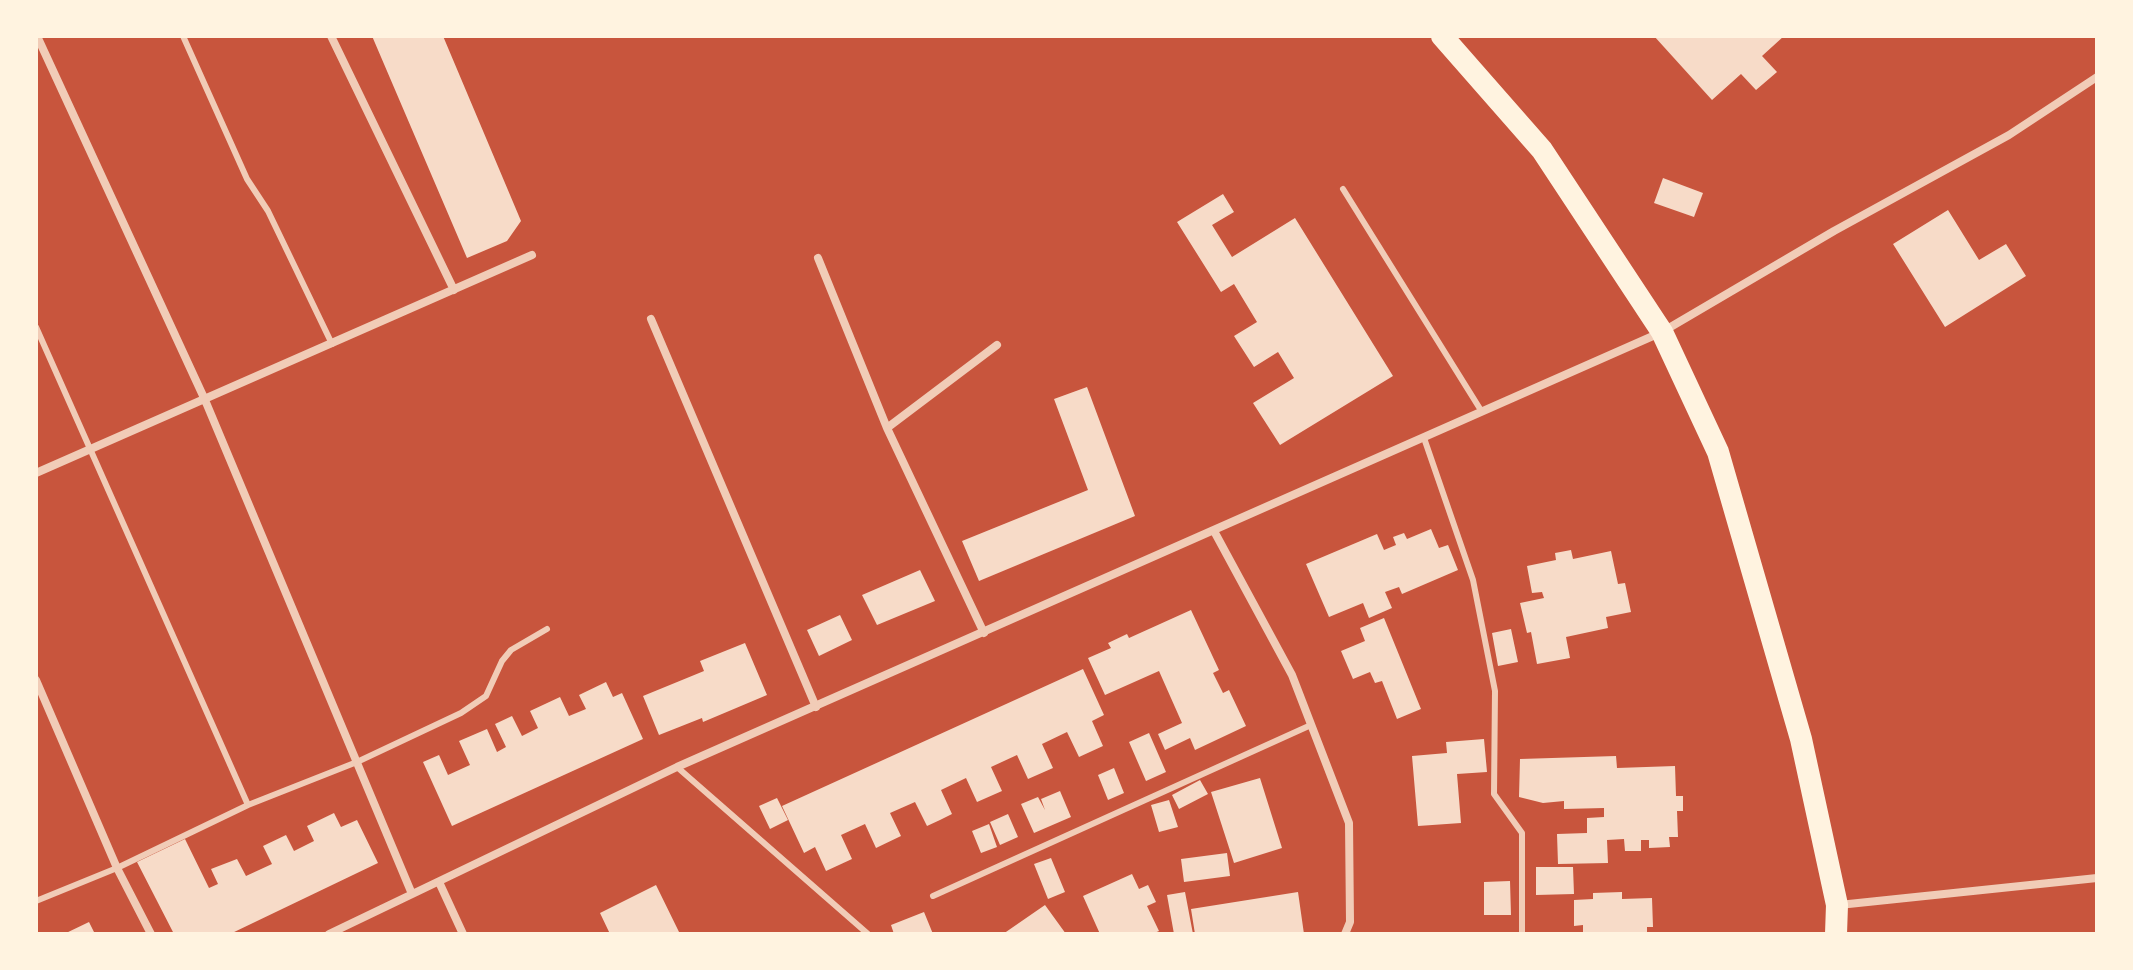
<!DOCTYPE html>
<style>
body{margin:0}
#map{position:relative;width:2133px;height:970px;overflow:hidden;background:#c8553d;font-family:"Open Sans",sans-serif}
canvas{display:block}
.frame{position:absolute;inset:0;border:38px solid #fff3e0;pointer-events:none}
</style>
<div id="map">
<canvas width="2133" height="970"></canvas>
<div class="frame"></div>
</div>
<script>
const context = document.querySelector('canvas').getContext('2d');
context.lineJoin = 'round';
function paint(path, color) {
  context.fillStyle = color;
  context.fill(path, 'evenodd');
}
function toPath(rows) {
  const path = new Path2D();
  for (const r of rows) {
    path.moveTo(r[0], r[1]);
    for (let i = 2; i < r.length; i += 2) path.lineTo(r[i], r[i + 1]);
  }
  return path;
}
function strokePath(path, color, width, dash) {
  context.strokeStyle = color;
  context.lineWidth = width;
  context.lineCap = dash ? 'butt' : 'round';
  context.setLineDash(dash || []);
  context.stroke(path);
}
paint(toPath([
 [372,36,443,36,521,221,507,241,467,258],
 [1654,36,1784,36,1762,56,1777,72,1756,90,1741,74,1712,100],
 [1663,178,1703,193,1694,217,1654,203],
 [1223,194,1234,212,1212,225,1232,257,1295,218,1393,376,1280,445,1253,403,1294,378,1278,352,1254,367,1234,336,1257,322,1234,284,1221,292,1177,222],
 [1948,210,1979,260,2006,244,2026,276,1945,327,1893,244],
 [1087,387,1135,516,979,581,962,541,1088,490,1054,399],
 [1431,529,1439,548,1448,545,1458,570,1402,594,1399,587,1385,592,1392,608,1369,618,1363,603,1329,617,1306,564,1377,534,1384,550,1396,545,1393,537,1404,533,1407,539],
 [1571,550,1573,559,1611,551,1618,584,1625,583,1631,612,1606,617,1608,628,1566,637,1570,658,1537,664,1531,632,1527,633,1520,603,1544,598,1542,592,1532,593,1527,566,1556,560,1555,553],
 [920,570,935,601,877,625,862,595],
 [1191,610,1219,670,1213,673,1223,693,1229,690,1246,726,1195,750,1190,738,1165,750,1158,734,1182,723,1159,671,1105,695,1088,658,1111,648,1108,643,1127,634,1129,638],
 [840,615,852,640,819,656,807,630],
 [1384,618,1421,709,1397,719,1382,681,1375,683,1370,672,1353,679,1341,651,1365,641,1360,628],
 [1511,629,1518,662,1498,666,1492,633],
 [745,643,767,695,703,722,702,718,659,735,643,696,704,671,700,661],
 [1083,669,1104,715,1092,721,1103,746,1079,757,1067,732,1042,744,1053,768,1028,779,1017,755,991,767,1002,791,977,802,966,778,941,790,952,814,940,820,927,826,915,802,890,813,901,836,876,848,865,824,841,835,852,859,826,871,815,847,804,853,782,806],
 [606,682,613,697,622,693,643,739,452,826,423,762,439,755,448,775,470,765,459,741,487,729,497,752,506,747,495,724,512,716,522,736,538,728,530,711,560,697,569,716,586,709,579,695],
 [1149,733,1166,772,1146,781,1129,742],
 [1484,739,1487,772,1457,774,1461,823,1418,826,1412,756,1447,753,1446,742],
 [1616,756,1617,768,1675,766,1676,796,1683,796,1683,811,1677,811,1678,837,1669,837,1670,847,1649,848,1649,840,1641,840,1641,851,1625,851,1624,839,1607,840,1608,863,1558,864,1557,834,1587,833,1587,818,1604,817,1604,808,1564,809,1564,801,1543,803,1519,797,1520,759],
 [1114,768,1124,793,1108,800,1098,775],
 [1260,778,1282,848,1234,863,1211,792],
 [1200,780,1208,794,1179,809,1172,795],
 [1060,791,1071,817,1034,833,1021,804,1038,797,1045,810,1041,799],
 [777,798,788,820,770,829,759,806],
 [1169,800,1178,827,1159,832,1151,805],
 [334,813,341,827,357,820,378,863,230,934,174,934,137,862,185,839,209,888,218,884,211,869,237,859,246,876,272,864,263,846,286,835,294,851,314,841,307,826],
 [1008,814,1018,837,1000,845,990,822],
 [989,824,997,847,981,853,972,831],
 [1227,853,1230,876,1184,882,1181,859],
 [1051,858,1065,892,1048,899,1034,864],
 [1536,867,1573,867,1574,894,1536,895],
 [1132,874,1139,889,1148,885,1156,902,1147,906,1159,931,1152,934,1100,934,1083,896],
 [1510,881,1511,915,1484,915,1484,882],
 [656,885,680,934,610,934,600,913],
 [1185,892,1193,934,1174,934,1167,895],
 [1298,892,1304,934,1195,934,1191,909],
 [1622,892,1622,899,1652,898,1653,927,1647,927,1647,934,1583,934,1583,925,1574,926,1574,900,1593,899,1593,893],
 [1045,905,1066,934,1003,934],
 [924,912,933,934,894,934,891,925],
 [89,922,95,934,64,934]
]), '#f7dbc8');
strokePath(toPath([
 [183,36,247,179,268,211,332,344],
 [1343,189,1482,412],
 [36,327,248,805],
 [1424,438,1473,580,1495,691,1494,794,1522,833,1522,934],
 [677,767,868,934],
 [933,896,1311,725],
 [36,901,117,868,248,805,357,762,461,713,486,696,502,661,511,650,547,629]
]), '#f1ccb7', 6);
strokePath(toPath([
 [37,36,205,400,412,894],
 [331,36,454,290],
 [818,258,887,428,984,633],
 [651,319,816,707],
 [887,428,997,345],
 [36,473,532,255],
 [1214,531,1292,675,1349,823,1350,922,1345,934],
 [36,680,117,868,151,934],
 [439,882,463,934],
 [1839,905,2097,878],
 [329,934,677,767,1662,332,1834,231,2009,135,2097,77]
]), '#f1ccb7', 8);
strokePath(toPath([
 [1442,36,1542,150,1662,332,1718,452,1801,739,1837,905,1836,934]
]), '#fff3e0', 22);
</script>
